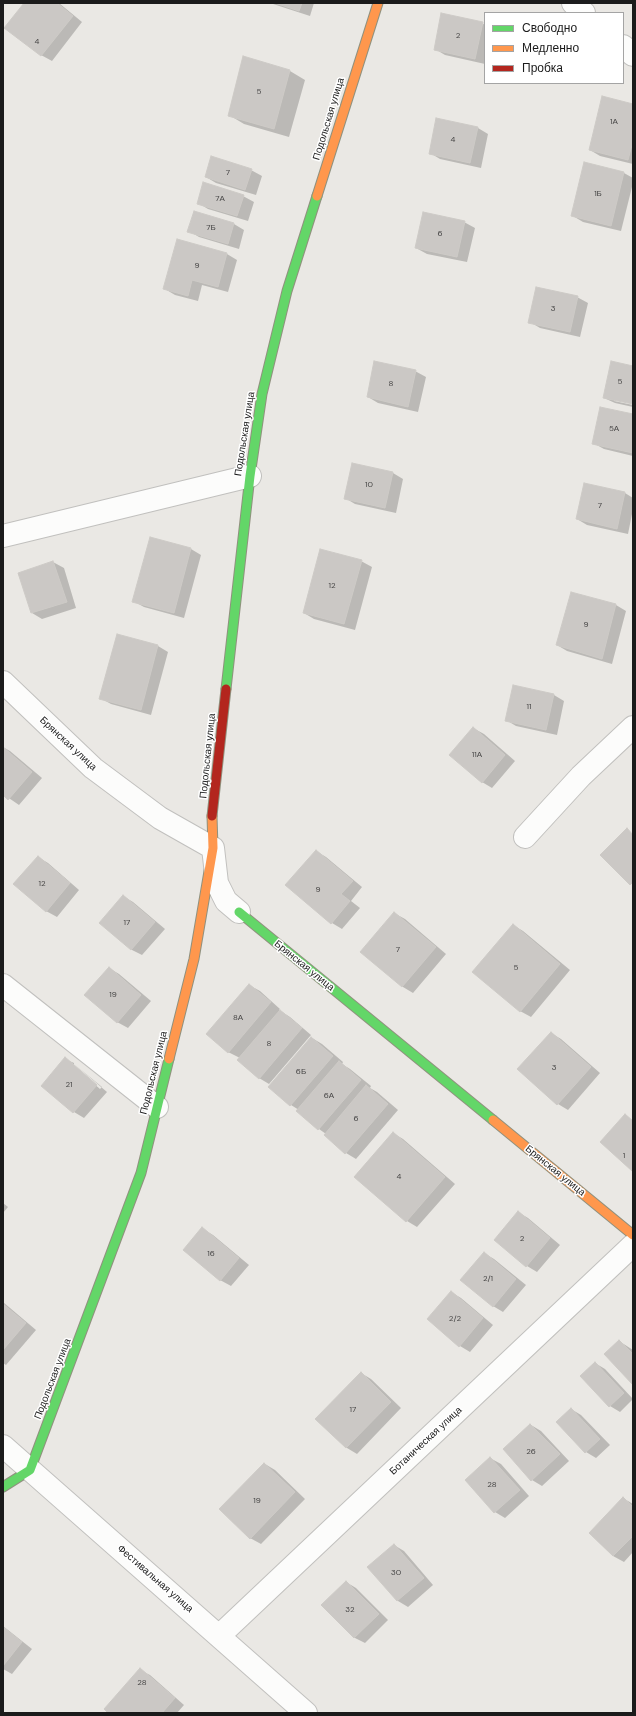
<!DOCTYPE html>
<meta charset="utf-8">
<style>
body{margin:0}
#map{position:relative;width:636px;height:1716px;overflow:hidden;background:#eae8e4;font-family:"DM Sans",sans-serif}
canvas{display:block}
.frame{position:absolute;inset:0;border:4px solid #1b1b1b;pointer-events:none}
.legend{position:absolute;left:484px;top:12px;width:140px;height:72px;box-sizing:border-box;background:#fff;border:1px solid #a4a4a4;margin:0;padding:5px 7px;list-style:none;font-size:12px;color:#1b1b1b}
.legend li{display:flex;align-items:center;gap:8px;height:20px}
.legend b{width:20px;border:1px solid #a4a4a4}
</style>
<div id="map">
<canvas width="636" height="1716"></canvas>
<div class="frame"></div>
<ul class="legend">
<li><b style="height:5px;background:#63d668"></b>Свободно</li>
<li><b style="height:5px;background:#ff974d"></b>Медленно</li>
<li><b style="height:5px;background:#b3261e"></b>Пробка</li>
</ul>
</div>
<script>
const context = document.querySelector('canvas').getContext('2d');
context.lineJoin = 'round';
function paint(path, color) {
  context.fillStyle = color;
  context.fill(path, 'evenodd');
}
function toPath(rows) {
  const path = new Path2D();
  for (const r of rows) {
    path.moveTo(r[0], r[1]);
    for (let i = 2; i < r.length; i += 2) path.lineTo(r[i], r[i + 1]);
  }
  return path;
}
function strokePath(path, color, width, dash) {
  context.strokeStyle = color;
  context.lineWidth = width;
  context.lineCap = dash ? 'butt' : 'round';
  context.setLineDash(dash || []);
  context.stroke(path);
}
function label(font, color, halo, rows, align = 'center') {
  context.font = font + ' "DM Sans",sans-serif';
  context.lineWidth = 3;
  context.setLineDash([]);
  context.textBaseline = 'middle';
  context.strokeStyle = halo;
  context.fillStyle = color;
  for (const [text, x, y, turn = 0] of rows) {
    context.save();
    context.translate(x, y);
    context.rotate((+turn || 0) * Math.PI / 180);
    context.textAlign = isNaN(turn) ? turn : align;
    if (halo) context.strokeText(text, 0, 0);
    context.fillText(text, 0, 0);
    context.restore();
  }
}
paint(toPath([
 [25,3,59,3,82,22,52,61,41,55],
 [270,3,314,3,310,16],
 [482,23,485,25,485,64,445,55,435,49],
 [244,57,290,71,305,80,289,137,244,124,229,115],
 [633,105,633,164,600,156,590,150],
 [478,128,488,134,481,168,440,159,430,153],
 [251,170,262,176,256,195,216,183,206,177],
 [624,173,633,178,633,183,621,231,583,222,573,216],
 [243,196,254,202,248,221,208,209,198,203],
 [194,212,234,224,244,230,239,249,199,237,189,231],
 [464,222,475,228,467,262,427,254,416,248],
 [227,254,237,260,228,292,202,285,198,301,175,295,165,289],
 [577,297,588,303,580,337,540,328,530,322],
 [633,367,633,403,614,399,614,401,633,405,633,407,615,403,604,398],
 [415,371,426,377,418,412,378,403,368,397],
 [633,415,633,456,604,449,593,443],
 [393,473,403,479,396,513,355,504,345,498],
 [625,493,633,498,633,509,628,534,587,525,577,519],
 [151,538,191,549,201,555,184,618,144,607,133,601],
 [361,561,372,567,355,630,314,619,304,613],
 [53,562,64,568,76,608,42,619,32,613],
 [572,593,616,605,626,611,612,664,567,651,557,645],
 [117,635,158,646,168,652,151,715,111,704,100,698],
 [554,695,564,701,557,735,516,726,506,720],
 [473,728,484,734,515,761,492,788,482,782],
 [3,747,10,751,42,778,19,805,3,794],
 [316,851,326,857,362,887,351,901,360,908,342,929,332,923],
 [38,857,48,863,79,890,57,917,46,911],
 [123,896,133,902,165,929,142,955,132,950,100,923],
 [394,913,405,919,446,954,413,993,403,987,362,952],
 [513,925,523,931,570,970,531,1017,520,1011],
 [109,968,119,974,151,1001,128,1028,117,1022],
 [249,985,260,991,280,1009,279,1010,290,1017,311,1035,269,1084,259,1078,240,1058,228,1052],
 [551,1033,561,1039,600,1073,568,1110,558,1104],
 [312,1038,322,1044,343,1062,342,1064,350,1069,371,1086,370,1088,377,1092,398,1110,356,1159,346,1153,325,1135,326,1134,319,1129,298,1111,299,1110,291,1105,270,1087],
 [65,1059,74,1063,74,1066,100,1089,102,1087,74,1064,107,1092,84,1118,74,1112,42,1086],
 [393,1133,403,1139,455,1184,417,1227,407,1221,355,1176],
 [3,1203,8,1207,3,1213],
 [518,1212,528,1218,560,1245,537,1272,527,1266,495,1240],
 [203,1229,213,1235,249,1265,231,1286,220,1280],
 [484,1253,494,1259,526,1285,503,1312,493,1306],
 [451,1292,461,1298,493,1325,470,1352,460,1346,428,1319],
 [3,1302,36,1330,6,1365,3,1363],
 [619,1341,633,1350,633,1383],
 [595,1363,605,1369,633,1399,620,1412,610,1406],
 [361,1373,371,1379,401,1408,357,1454,347,1448,317,1419],
 [571,1409,581,1415,610,1445,596,1458,586,1452,557,1422],
 [531,1425,541,1431,569,1461,542,1486,532,1480],
 [490,1458,501,1464,529,1496,505,1518,495,1512],
 [265,1464,275,1470,305,1499,261,1544,250,1538],
 [623,1498,633,1504,633,1552,624,1562,613,1556,590,1533],
 [394,1545,404,1551,433,1585,408,1607,398,1601,369,1567],
 [346,1582,356,1588,388,1620,365,1643,355,1638,323,1605],
 [3,1626,32,1649,12,1674,3,1669],
 [140,1670,150,1675,184,1705,177,1713,110,1713]
]), '#0003');
const building = toPath([
 [24,3,57,3,73,16,41,56,4,28,24,3],
 [275,3,302,3,299,11,275,3],
 [441,13,483,22,475,59,434,50,441,13],
 [243,56,290,70,274,129,228,116,243,56],
 [602,96,633,104,633,141,628,160,589,150,602,96],
 [436,118,478,127,470,163,429,154,436,118],
 [211,156,252,169,245,190,205,177,211,156],
 [584,162,624,172,611,226,571,216,584,162],
 [203,182,244,195,237,216,197,204,203,182],
 [194,211,234,223,228,244,187,232,194,211],
 [423,212,465,221,457,257,415,248,423,212],
 [177,239,227,253,218,287,192,280,188,296,163,289,177,239],
 [536,287,578,296,570,332,528,323,536,287],
 [374,361,416,370,408,407,367,397,374,361],
 [611,361,633,366,633,404,603,398,611,361],
 [600,407,633,414,633,453,592,444,600,407],
 [352,463,393,472,385,508,344,499,352,463],
 [584,483,625,492,617,529,576,519,584,483],
 [150,537,191,548,174,613,132,602,150,537],
 [320,549,362,560,344,624,303,613,320,549],
 [53,561,67,602,31,613,18,573,53,561],
 [571,592,616,604,602,659,556,645,571,592],
 [117,634,158,645,141,710,99,699,117,634],
 [513,685,554,694,546,730,505,721,513,685],
 [473,727,505,755,482,783,449,755,473,727],
 [3,747,32,772,8,800,3,795,3,747],
 [627,828,633,835,633,882,630,885,600,855,627,828],
 [316,850,353,881,341,894,350,901,331,924,285,885,316,850],
 [38,856,70,883,46,912,13,884,38,856],
 [123,895,155,922,131,950,99,923,123,895],
 [394,912,436,947,402,987,360,952,394,912],
 [513,924,560,964,520,1012,472,972,513,924],
 [109,967,141,995,117,1023,84,995,109,967],
 [249,984,271,1002,228,1053,206,1034,249,984],
 [280,1010,302,1028,259,1079,237,1060,280,1010],
 [551,1032,591,1067,557,1105,517,1069,551,1032],
 [311,1037,333,1056,290,1106,268,1087,311,1037],
 [65,1057,97,1085,73,1113,41,1086,65,1057],
 [339,1061,361,1080,318,1130,296,1111,339,1061],
 [366,1085,388,1104,345,1154,324,1135,366,1085],
 [625,1114,633,1121,633,1169,632,1171,600,1142,625,1114],
 [393,1132,445,1177,406,1222,354,1177,393,1132],
 [518,1211,550,1238,526,1267,494,1240,518,1211],
 [202,1227,239,1258,220,1281,183,1250,202,1227],
 [484,1252,516,1279,493,1307,460,1280,484,1252],
 [451,1291,483,1318,459,1347,427,1319,451,1291],
 [3,1304,26,1323,3,1350,3,1304],
 [619,1340,633,1354,633,1385,604,1354,619,1340],
 [595,1362,624,1393,609,1407,580,1376,595,1362],
 [361,1372,391,1402,346,1448,315,1419,361,1372],
 [571,1408,600,1439,585,1453,556,1422,571,1408],
 [530,1424,560,1454,531,1481,503,1449,530,1424],
 [490,1457,520,1490,494,1513,465,1480,490,1457],
 [264,1463,295,1492,250,1539,219,1509,264,1463],
 [623,1497,633,1507,633,1536,613,1556,589,1533,623,1497],
 [394,1544,424,1578,397,1601,367,1567,394,1544],
 [346,1581,379,1614,354,1638,321,1605,346,1581],
 [3,1627,22,1642,3,1666,3,1627],
 [140,1668,175,1698,162,1713,108,1713,104,1709,140,1668]
]);
paint(building, '#cbc8c5');
strokePath(building, '#cdcac6', 1);
const street = toPath([
 [573,3,584,13],
 [623,46,633,55],
 [3,536,250,476],
 [3,682,93,768,160,818,213,848,217,883,226,901,239,912],
 [525,837,581,776,633,727],
 [3,985,157,1107],
 [3,1446,306,1713],
 [219,1636,633,1245]
]);
const fast = toPath([
 [226,689,250,476,262,394,287,291,317,196],
 [239,912,493,1120],
 [3,1487,30,1470,141,1173,169,1059]
]);
const slow = toPath([
 [317,196,378,3],
 [169,1059,194,959,213,848,212,816],
 [493,1120,633,1235]
]);
const jam = toPath([
 [212,816,226,689]
]);
strokePath(street, '#c1c0be', 24);
strokePath(fast, '#90917e', 11);
strokePath(slow, '#90917e', 11);
strokePath(jam, '#90917e', 11);
strokePath(street, '#fcfcfb', 22);
strokePath(fast, '#63d668', 9);
strokePath(slow, '#ff974d', 9);
strokePath(jam, '#b3261e', 9);
label('8px', '#474646', null, [
 ["2",458,36],
 ["4",37,42],
 ["5",259,92],
 ["1А",614,122],
 ["4",453,140],
 ["7",228,173],
 ["1Б",598,194],
 ["7А",220,199],
 ["7Б",211,228],
 ["6",440,234],
 ["9",197,266],
 ["3",553,309],
 ["5",620,382],
 ["8",391,384],
 ["5А",614,429],
 ["10",369,485],
 ["7",600,506],
 ["12",332,586],
 ["9",586,625],
 ["11",529,707],
 ["11А",477,755],
 ["12",42,884],
 ["9",318,890],
 ["17",127,923],
 ["7",398,950],
 ["5",516,968],
 ["19",113,995],
 ["8А",238,1018],
 ["8",269,1044],
 ["3",554,1068],
 ["6Б",301,1072],
 ["21",69,1085],
 ["6А",329,1096],
 ["6",356,1119],
 ["1",624,1156],
 ["4",399,1177],
 ["2",522,1239],
 ["16",211,1254],
 ["2/1",488,1279],
 ["2/2",455,1319],
 ["17",353,1410],
 ["26",531,1452],
 ["28",492,1485],
 ["19",257,1501],
 ["30",396,1573],
 ["32",350,1610],
 ["28",142,1683]
]);
label('10px', '#1b1b1b', '#fff', [
 ["Подольская улица",329,119,-73],
 ["Подольская улица",245,434,-81],
 ["Брянская улица",68,744,43],
 ["Подольская улица",208,756,-84],
 ["Брянская улица",304,966,39],
 ["Подольская улица",154,1073,-76],
 ["Брянская улица",555,1171,39],
 ["Подольская улица",53,1379,-69],
 ["Ботаническая улица",426,1441,-43],
 ["Фестивальная улица",155,1579,41]
]);
</script>
